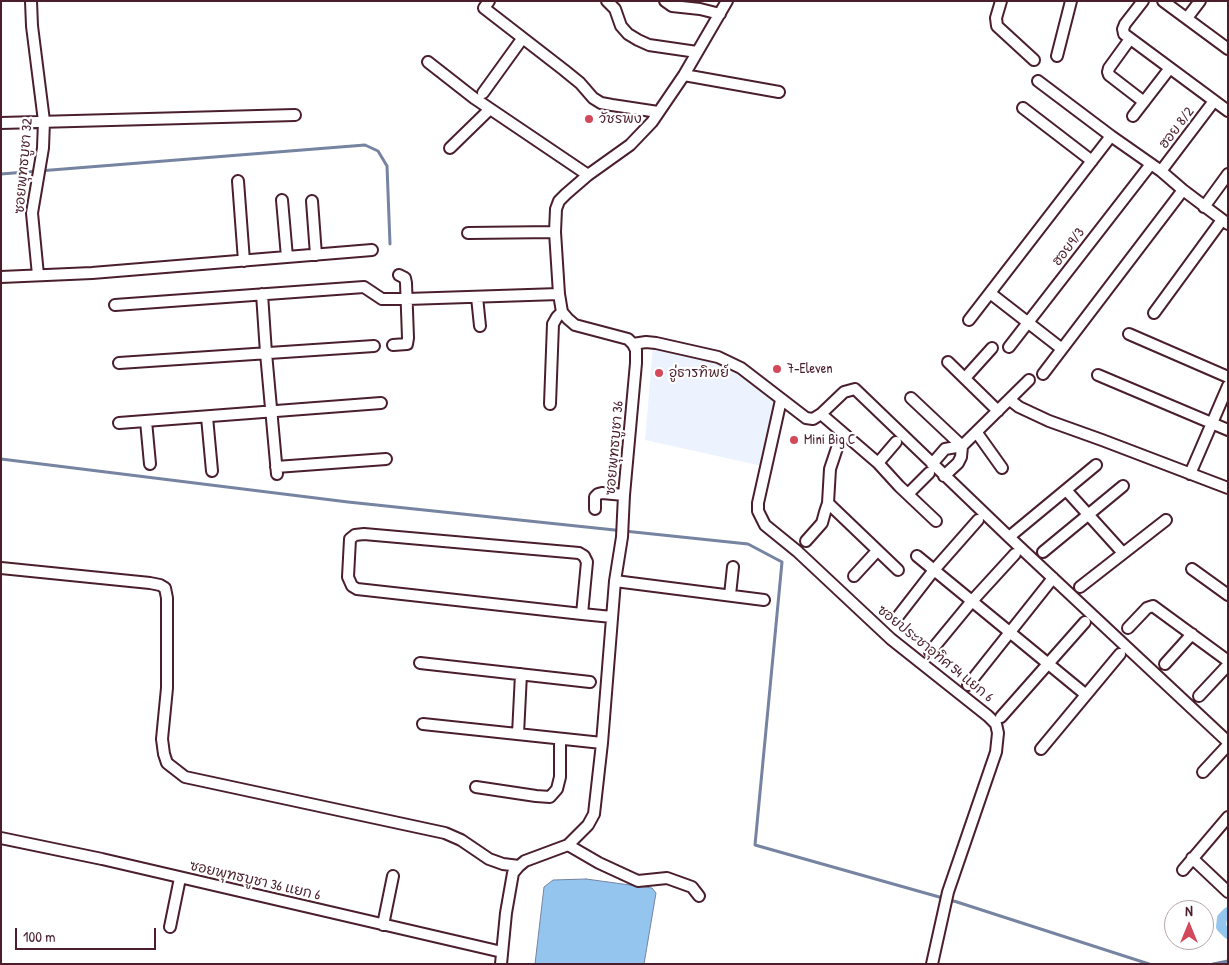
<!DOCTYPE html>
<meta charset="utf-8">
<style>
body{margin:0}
#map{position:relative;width:1229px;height:965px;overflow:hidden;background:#fff;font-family:"Patrick Hand",sans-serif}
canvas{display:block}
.frame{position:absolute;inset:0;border:2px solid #4a1f2b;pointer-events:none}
.north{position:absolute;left:1164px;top:900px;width:50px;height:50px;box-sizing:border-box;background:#fff;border:1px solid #b7a5aa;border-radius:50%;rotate:0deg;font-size:14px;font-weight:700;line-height:20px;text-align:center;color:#4a1f2b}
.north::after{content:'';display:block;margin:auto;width:18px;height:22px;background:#d1495b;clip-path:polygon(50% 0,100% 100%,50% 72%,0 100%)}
.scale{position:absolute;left:15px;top:928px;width:141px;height:22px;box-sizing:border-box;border:2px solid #4a1f2b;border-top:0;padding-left:6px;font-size:15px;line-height:18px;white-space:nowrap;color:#4a1f2b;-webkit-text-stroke:4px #fff;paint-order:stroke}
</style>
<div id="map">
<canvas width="1229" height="965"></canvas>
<div class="frame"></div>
<div class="north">N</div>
<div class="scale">100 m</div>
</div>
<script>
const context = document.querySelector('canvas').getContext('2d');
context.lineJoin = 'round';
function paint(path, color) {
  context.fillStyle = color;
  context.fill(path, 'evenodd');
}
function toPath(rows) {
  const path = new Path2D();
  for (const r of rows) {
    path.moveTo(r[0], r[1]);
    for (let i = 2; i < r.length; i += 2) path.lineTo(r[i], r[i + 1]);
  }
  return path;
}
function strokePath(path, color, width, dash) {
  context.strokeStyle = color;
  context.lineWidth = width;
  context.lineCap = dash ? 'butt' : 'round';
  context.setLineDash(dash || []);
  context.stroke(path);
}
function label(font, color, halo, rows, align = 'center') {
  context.font = font + ' "Patrick Hand","Playpen Sans Thai",sans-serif';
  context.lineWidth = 4.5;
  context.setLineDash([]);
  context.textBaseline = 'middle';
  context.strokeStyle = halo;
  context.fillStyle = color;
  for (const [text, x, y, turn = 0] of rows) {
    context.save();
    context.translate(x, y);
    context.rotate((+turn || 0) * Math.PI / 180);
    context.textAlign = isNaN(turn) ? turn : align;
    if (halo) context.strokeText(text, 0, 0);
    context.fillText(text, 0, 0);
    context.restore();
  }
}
paint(toPath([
 [653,346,729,367,776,401,762,466,645,440]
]), '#edf3fe');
const water = toPath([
 [586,879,652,888,656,893,644,964,535,964,544,887,553,880,586,879]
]);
paint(water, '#94c5ef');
strokePath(water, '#7683a1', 1);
strokePath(toPath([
 [1,174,365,145,378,151,387,166,390,244],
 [1,459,348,502,748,544,782,562,755,845,957,902,1149,964],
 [1213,964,1228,961]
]), '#7683a1', 3);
strokePath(toPath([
 [1228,912,1222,918,1221,927,1228,934]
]), '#94c5ef', 10);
const minor = toPath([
 [31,1,32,26,44,121,43,148,32,213,38,275],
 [489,1,484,8,564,70,580,83,593,98,601,103,612,105,658,112],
 [607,1,615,9,621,26,628,34,638,40,649,45,697,52],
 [665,1,672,6,700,9,720,14],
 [1001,1,996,18,997,26,1034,60],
 [1143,1,1125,24,1123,29,1124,34,1228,111],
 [1163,1,1228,49],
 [1187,18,1200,1],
 [1130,39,1109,68,1108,72,1109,75,1144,102],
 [1057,56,1071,1],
 [428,62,474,98,588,175],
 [684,75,779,92],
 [1038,81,1111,136,1161,171,1183,190,1228,224],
 [483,93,522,39],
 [1023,108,1092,161],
 [1133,116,1170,68],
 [1,123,295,115],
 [450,148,490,109],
 [1161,171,1214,101],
 [238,181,244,261],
 [282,200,287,257],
 [312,201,316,255],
 [1204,207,1228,174],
 [468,233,555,232],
 [1,277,92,273,372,250],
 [990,293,1062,349],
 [262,294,266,353,277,474],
 [477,297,480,326],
 [115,305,364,287,382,299,407,299,559,294],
 [1154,313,1222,220],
 [969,320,1111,136],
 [1129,334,1228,377],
 [633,344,646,342,656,343,718,357,741,368,806,418,813,419,821,414,844,392,855,389,1009,537,1228,742],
 [393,345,407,344,408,338,406,283,405,278,399,275],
 [1009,347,1151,164],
 [948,362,998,411],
 [119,363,374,346],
 [1043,374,1183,190],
 [1098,375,1228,430],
 [965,378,992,348],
 [911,398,962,446],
 [781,400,758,503,758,511,765,525,797,551,891,639,988,716,996,724,998,733,996,752,948,892,932,964],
 [1010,400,1019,407,1049,421,1102,440,1228,488],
 [550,404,553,324,557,317,562,312],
 [821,414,878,463,899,486,936,521],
 [207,417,212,471],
 [146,421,150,464],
 [119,423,381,403],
 [977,433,1002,468],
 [878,463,896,442],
 [932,464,945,449,962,446,1029,380],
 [276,467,386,459],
 [1190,474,1228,386],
 [944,476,958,463,961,457,962,446],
 [1066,490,1123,553],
 [908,494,929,473],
 [828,503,898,570],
 [595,509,595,497,598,494,602,493,624,495],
 [364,534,579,553,584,556,587,562,582,614,357,589,352,586,348,577,350,539,355,535,364,534],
 [1009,537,1096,465],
 [806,541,822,523,825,512,828,503,830,469,842,433],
 [1043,552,1123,486],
 [917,556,1085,694],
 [1,568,150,583,160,585,165,588,167,598,167,688,162,739,164,754,167,763,185,777,445,833,461,840,489,859,503,864,519,866],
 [1192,569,1228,595],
 [854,576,877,551],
 [615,581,764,600],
 [1080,587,1166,520],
 [730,595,733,567],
 [582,614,612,617],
 [896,619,934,570,978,520],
 [1128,628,1147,608,1153,606,1228,661],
 [930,652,972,601,1015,554],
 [420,663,590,682],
 [1165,664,1192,634],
 [968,685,1053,578],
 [1199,696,1228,665],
 [1001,717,1085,622],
 [423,724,602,743],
 [518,734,521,674],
 [1041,749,1120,654],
 [1203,772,1228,745],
 [476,787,536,796,550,797,557,789,560,777,560,739],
 [1,838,102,859,502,952],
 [568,845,599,863,638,881,667,878,692,887,699,896],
 [1192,858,1228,892],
 [1183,870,1228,817],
 [383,925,393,876],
 [170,927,180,878],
 [501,964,506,913,513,873,519,866,525,861,568,845,588,825,594,814,602,743,615,581,622,537,624,495,636,363,636,350,633,344,628,339,575,325,568,319,562,312,559,294,555,232,556,209,559,201,566,194,588,175,630,145,652,122,684,75,727,1]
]);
strokePath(minor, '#4a1f2b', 14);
strokePath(minor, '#fff', 10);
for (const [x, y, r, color] of [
 [589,119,5,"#d1495b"],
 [777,369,5,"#d1495b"],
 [659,373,5,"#d1495b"],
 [794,440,5,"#d1495b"]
]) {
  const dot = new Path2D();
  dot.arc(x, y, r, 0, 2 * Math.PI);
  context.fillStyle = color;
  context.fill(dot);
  strokePath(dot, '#fff', 2);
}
label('14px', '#4a1f2b', '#fff', [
 ["วัชรพง",599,119],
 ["7-Eleven",787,369],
 ["อู่ธารทิพย์",669,373],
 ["Mini Big C",804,440]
], 'left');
label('14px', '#4a1f2b', '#fff', [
 ["ฮอย 8/2",1177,128,-53],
 ["ซอยพุทธบูชา 32",24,166,-85],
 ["ฮอย9/3",1069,247,-53],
 ["ซอยพุทธบูชา 36",615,448,-85],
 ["ซอยประชาอุทิศ 54 แยก 6",935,654,39],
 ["ซอยพุทธบูชา 36 แยก 6",255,881,13]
]);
</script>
